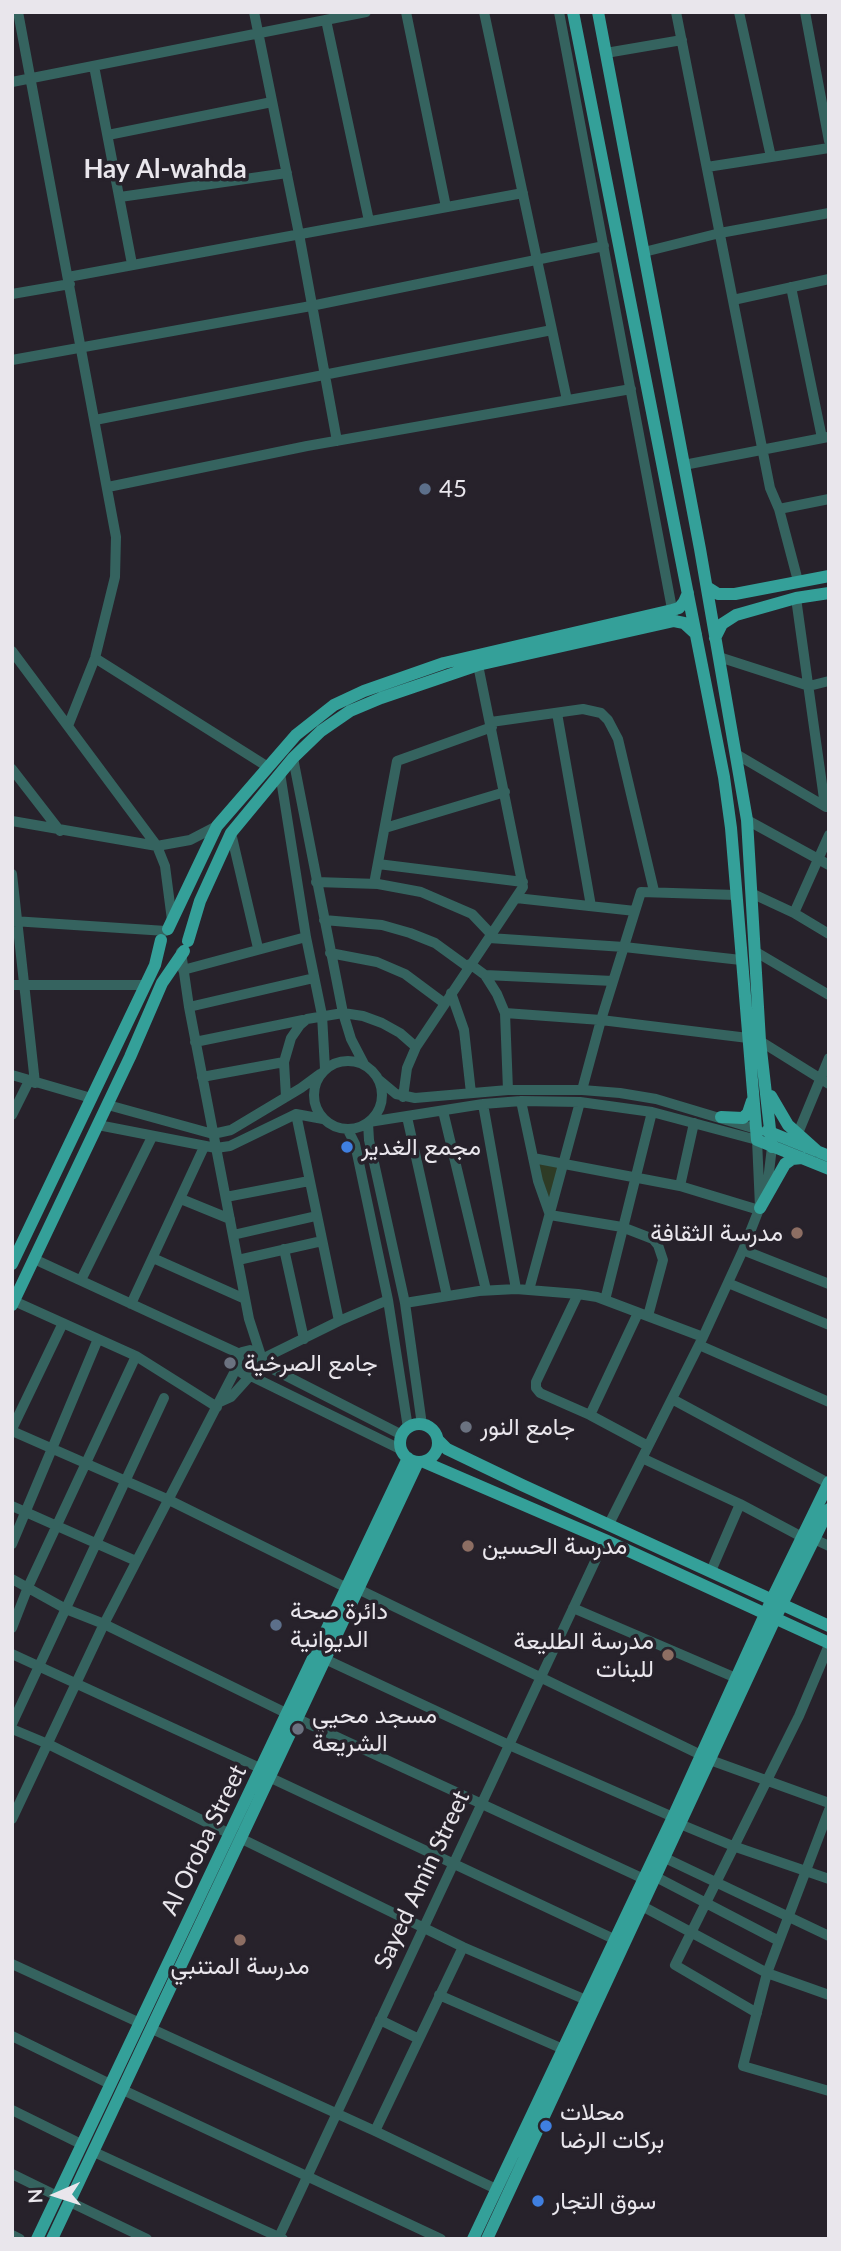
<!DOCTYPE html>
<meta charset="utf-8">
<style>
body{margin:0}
#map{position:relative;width:841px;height:2251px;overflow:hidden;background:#27222b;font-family:Lato,sans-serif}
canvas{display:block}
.frame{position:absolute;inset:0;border:14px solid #e9e6ec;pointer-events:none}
.north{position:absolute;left:21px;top:2160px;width:70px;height:70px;-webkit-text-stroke:5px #27222b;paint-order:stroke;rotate:267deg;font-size:19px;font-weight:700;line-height:28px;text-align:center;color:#e9e6ec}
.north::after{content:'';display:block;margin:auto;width:24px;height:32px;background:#e9e6ec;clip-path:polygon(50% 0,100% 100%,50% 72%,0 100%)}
</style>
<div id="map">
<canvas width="841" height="2251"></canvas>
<div class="frame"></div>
<div class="north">N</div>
</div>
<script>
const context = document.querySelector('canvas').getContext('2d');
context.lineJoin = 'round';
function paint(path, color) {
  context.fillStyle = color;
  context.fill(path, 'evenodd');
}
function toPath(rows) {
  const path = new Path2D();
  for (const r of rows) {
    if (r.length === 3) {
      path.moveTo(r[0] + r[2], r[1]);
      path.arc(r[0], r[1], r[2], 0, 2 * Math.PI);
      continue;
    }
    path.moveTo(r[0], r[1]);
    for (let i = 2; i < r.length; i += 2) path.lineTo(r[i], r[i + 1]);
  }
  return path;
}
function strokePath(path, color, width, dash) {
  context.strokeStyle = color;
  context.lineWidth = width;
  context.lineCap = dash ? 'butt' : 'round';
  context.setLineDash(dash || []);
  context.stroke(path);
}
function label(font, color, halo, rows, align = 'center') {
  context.font = font + ' Lato,Vazirmatn,sans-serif';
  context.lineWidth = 7;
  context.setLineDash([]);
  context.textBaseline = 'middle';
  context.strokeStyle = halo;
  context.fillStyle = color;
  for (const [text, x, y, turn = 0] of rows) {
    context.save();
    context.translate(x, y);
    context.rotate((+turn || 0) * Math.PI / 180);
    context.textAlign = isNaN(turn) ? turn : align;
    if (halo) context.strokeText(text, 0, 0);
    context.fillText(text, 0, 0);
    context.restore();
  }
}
paint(toPath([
 [538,1163,559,1167,547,1205]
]), '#2e3b25');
strokePath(toPath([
 [18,12,116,537,115,577,95,658,68,726],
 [254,12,299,234,337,441],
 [406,12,446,207],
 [484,12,567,400],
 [559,12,673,614],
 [676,12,770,488,779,509,798,581],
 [739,12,771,157],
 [805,12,829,141],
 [326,20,369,221],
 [606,53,682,40],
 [94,66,132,264],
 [12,82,366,12],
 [108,135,272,102],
 [707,167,829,148],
 [120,197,287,173],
 [644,252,720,233,829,213],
 [68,277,523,193],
 [791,287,822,438],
 [12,294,70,284],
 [733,300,829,279],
 [12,360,311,306,604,246],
 [95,420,552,330],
 [684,465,828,437],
 [108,487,307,446,631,389],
 [779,509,829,499],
 [796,598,825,806],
 [12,651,157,846,165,866,172,920],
 [719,657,809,686,829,681],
 [95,658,268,767],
 [557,713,591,906],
 [491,722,583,709,601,713,608,720,618,739,654,891],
 [736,754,826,807],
 [293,758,343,1013,351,1039,364,1064],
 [12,769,60,831],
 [280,773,306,937,322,1015,325,1069],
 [747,820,829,865],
 [12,821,157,846,190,840,217,826],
 [385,828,505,792],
 [231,833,258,948],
 [378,864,523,882],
 [12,874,35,1083],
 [316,882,378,884,421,892,472,914,491,934],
 [374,884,397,761,492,727],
 [751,893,794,913,829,934],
 [516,898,635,911],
 [794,913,829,835],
 [324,920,382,925,410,933,435,943,468,967],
 [13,921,166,931],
 [489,938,624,947,741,960],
 [181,952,189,1007,249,1319,262,1359,262,1368,256,1375,246,1376,238,1370,237,1360,242,1352,250,1350,261,1356],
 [756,952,829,995],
 [330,953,377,962,405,974,444,1003],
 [470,964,485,975,497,994,505,1013,508,1090],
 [183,970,306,937],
 [485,975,613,981],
 [12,985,145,985],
 [451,993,464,1030,471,1093],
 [189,1007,314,978],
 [505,1013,601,1020,748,1038],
 [760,1041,829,1084],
 [195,1042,303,1020],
 [348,1095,34],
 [12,1075,91,1098],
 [202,1077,284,1062],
 [378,1079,396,1094,415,1098,508,1090,582,1090,620,1093,656,1099,756,1129],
 [582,1090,601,1020,641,892,736,895],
 [286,1097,284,1062,291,1038,300,1025,307,1019,343,1013,363,1016,382,1023,400,1033,416,1047],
 [403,1097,407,1068,416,1047,523,887,478,665],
 [521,1101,538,1181,550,1215,622,1227,653,1239,658,1245,663,1260,648,1316],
 [483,1104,516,1289],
 [108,1105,213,1134,231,1130,301,1088,320,1074],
 [443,1111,486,1290],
 [296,1114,339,1321],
 [12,1115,29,1081],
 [407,1117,447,1296],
 [369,1122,483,1104,521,1101,580,1102,652,1112,757,1140,760,1207],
 [368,1123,369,1140,405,1303,422,1425],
 [98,1125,216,1148,230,1146,296,1114,323,1119],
 [348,1130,355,1144,388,1300,408,1428],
 [796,1138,829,1058],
 [533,1158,680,1186,759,1210],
 [680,1186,694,1123],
 [226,1197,309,1181],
 [181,1199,230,1219],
 [233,1235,316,1216],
 [284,1249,304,1339],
 [743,1250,829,1284],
 [153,1258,245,1299],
 [34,1259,240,1354],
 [238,1260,322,1241],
 [81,1280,152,1137],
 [728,1283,829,1325],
 [529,1290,580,1102],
 [578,1294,536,1382,536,1388,540,1393,590,1415,648,1446],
 [605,1300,652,1112],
 [14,1301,136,1356,217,1407],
 [405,1303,479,1291,516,1289,578,1294,597,1297,703,1337],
 [131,1304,204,1147],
 [699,1345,829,1402],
 [262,1359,339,1321,388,1300],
 [263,1364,402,1435],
 [251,1376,402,1450],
 [672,1399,828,1483],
 [220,1402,231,1397,249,1377],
 [590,1415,638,1313],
 [12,1429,63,1323],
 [12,1431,167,1499,347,1588],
 [642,1458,740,1504,802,1537],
 [12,1506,136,1561],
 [609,1524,703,1337,743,1250,767,1189,772,1147],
 [814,1539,829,1546],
 [12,1544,98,1339],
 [711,1571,740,1504],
 [12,1579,66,1609,104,1624,288,1714],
 [360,1590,701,1755],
 [573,1608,736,1678],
 [12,1628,28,1587,136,1356],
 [12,1654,262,1769],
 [327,1660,509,1745,673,1817],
 [298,1719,644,1879],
 [12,1724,164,1398],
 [12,1729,48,1744,230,1834],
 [710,1760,829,1803],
 [271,1778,616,1940],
 [829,1810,767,1973,743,2066,829,2091],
 [12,1819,104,1624,237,1367],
 [680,1824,733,1846,829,1879],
 [242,1839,463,1947,586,2000],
 [665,1858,829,1936],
 [656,1877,779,1941],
 [642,1906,767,1973,829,1995],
 [12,1964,140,2023],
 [439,1995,563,2049],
 [757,2013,675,1965,799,1716,829,1645],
 [380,2020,419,2039],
 [152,2029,375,2131,496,2189],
 [12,2036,110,2084],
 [123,2090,441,2239],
 [12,2110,81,2144],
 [375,2131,463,1947],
 [94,2152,283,2239],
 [12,2174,57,2196],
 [70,2202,147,2239],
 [12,2235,20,2239],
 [278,2239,605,1540]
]), '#35635f', 10);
strokePath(toPath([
 [573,12,724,777,731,828,757,1140,829,1169],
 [598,12,700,549,747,820,760,1041,772,1147],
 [707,587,718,594,735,594,829,576],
 [715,638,722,624,736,615,796,598,829,593],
 [168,929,217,826,296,735,334,705,364,691,444,663,672,610,679,608,684,602,688,593],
 [188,941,200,901,231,833,293,758,321,731,350,711,381,698,478,665,674,621,684,623,696,634],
 [771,1096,788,1125,817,1151],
 [721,1117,743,1118,748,1113,752,1101],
 [767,1131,829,1156],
 [760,1208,785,1164,792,1159,802,1158],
 [12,1264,155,965,161,940],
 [12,1305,130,1057,162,983,184,951],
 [419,1443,19],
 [438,1440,447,1449,522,1485,829,1626],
 [424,1462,605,1540,829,1643],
 [37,2239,408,1458],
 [52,2239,418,1462],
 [473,2239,673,1817,772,1599,829,1482],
 [487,2239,782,1604,829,1509]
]), '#34a099', 12);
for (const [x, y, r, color] of [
 [425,489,7,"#5c6f8a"],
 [347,1147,7,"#3f7fe0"],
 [797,1233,7,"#8d6e63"],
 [230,1363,7,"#6b7280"],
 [466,1427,7,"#6b7280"],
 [468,1546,7,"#8d6e63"],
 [276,1625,7,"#5c6f8a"],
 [668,1655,7,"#8d6e63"],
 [298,1729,7,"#6b7280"],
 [240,1940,7,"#8d6e63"],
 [546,2126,7,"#3f7fe0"],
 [538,2201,7,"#3f7fe0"]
]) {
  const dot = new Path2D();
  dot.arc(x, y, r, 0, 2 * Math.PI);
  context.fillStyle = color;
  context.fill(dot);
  strokePath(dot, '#27222b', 2.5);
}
label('24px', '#e9e6ec', '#27222b', [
 ["45",439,489],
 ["مجمع الغدير",361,1147],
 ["مدرسة الثقافة",783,1233,"right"],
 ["جامع الصرخية",244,1363],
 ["جامع النور",480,1427],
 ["مدرسة الحسين",482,1546],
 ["دائرة صحة",290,1611],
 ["الديوانية",290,1639],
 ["مدرسة الطليعة",654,1641,"right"],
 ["للبنات",654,1669,"right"],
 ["مسجد محيي",312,1715],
 ["الشريعة",312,1743],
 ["مدرسة المتنبي",240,1966,"center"],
 ["محلات",560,2112],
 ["بركات الرضا",560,2140],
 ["سوق التجار",552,2201]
], 'left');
label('24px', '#e9e6ec', '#27222b', [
 ["Al Oroba Street",204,1840,-64],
 ["Sayed Amin Street",422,1880,-65]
]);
label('bold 26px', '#e9e6ec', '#27222b', [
 ["Hay Al-wahda",165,170]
]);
</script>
